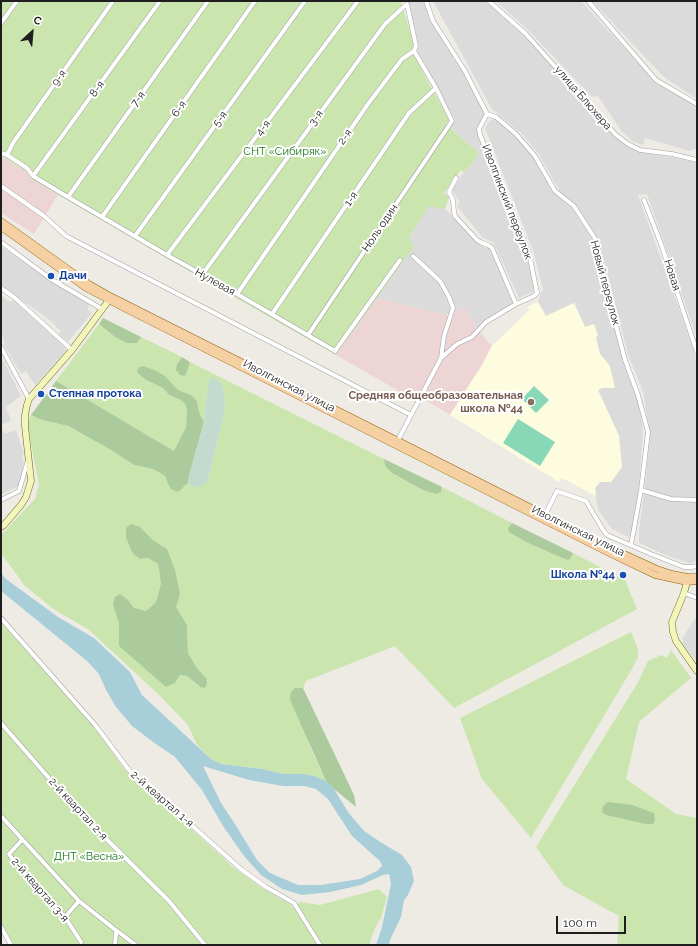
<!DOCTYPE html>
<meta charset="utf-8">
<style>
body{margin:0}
#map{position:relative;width:698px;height:946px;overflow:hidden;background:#eeebe5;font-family:Raleway,sans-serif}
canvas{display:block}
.frame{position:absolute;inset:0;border:2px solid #1e1e1e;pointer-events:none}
.north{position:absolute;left:12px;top:12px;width:40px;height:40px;-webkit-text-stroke:3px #fff;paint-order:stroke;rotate:26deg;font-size:11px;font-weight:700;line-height:16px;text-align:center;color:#1e1e1e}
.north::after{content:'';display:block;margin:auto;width:14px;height:18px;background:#1e1e1e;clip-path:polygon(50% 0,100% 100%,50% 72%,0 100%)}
.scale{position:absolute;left:556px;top:916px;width:70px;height:18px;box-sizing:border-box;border:2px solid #1e1e1e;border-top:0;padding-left:5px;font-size:12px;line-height:14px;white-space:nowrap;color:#1e1e1e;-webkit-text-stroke:3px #fff;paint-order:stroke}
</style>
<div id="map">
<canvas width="698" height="946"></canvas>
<div class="frame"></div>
<div class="north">С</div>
<div class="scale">100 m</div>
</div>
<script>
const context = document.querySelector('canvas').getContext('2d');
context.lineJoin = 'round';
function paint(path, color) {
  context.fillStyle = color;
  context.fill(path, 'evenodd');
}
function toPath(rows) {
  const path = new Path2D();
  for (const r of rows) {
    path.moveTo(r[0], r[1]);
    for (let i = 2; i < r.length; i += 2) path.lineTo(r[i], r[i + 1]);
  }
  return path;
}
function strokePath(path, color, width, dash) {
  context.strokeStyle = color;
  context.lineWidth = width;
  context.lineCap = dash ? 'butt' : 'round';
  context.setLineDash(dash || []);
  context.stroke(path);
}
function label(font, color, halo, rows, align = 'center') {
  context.font = font + ' Raleway,sans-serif';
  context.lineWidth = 4;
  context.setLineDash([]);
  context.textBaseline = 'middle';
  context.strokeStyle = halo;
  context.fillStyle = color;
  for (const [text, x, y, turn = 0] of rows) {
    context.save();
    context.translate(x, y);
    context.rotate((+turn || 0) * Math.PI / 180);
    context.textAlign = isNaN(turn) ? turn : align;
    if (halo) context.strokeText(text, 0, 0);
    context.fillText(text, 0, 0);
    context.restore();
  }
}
paint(toPath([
 [407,1,426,1,425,4,486,110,486,117,478,128,529,254,536,291,519,298,493,242,482,237,457,206,460,202,452,190,464,172,473,163,479,153,450,127,455,120,417,51,419,47,409,4],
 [433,1,489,1,546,55,622,140,641,152,697,162,697,338,647,194,638,195,693,347,697,364,697,560,691,564,663,554,639,543,639,530,644,493,650,435,643,391,628,355,599,240,576,205,561,193,538,153,521,133,492,109],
 [496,1,581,1,657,84,697,104,697,148,690,151,645,138,643,145,634,142,622,132,598,96,592,97,528,30],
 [592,1,697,1,697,99,664,77],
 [495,117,518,136,535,155,556,195,573,209,594,242,620,346,639,397,643,430,639,488,631,536,628,537,612,529,598,510,595,488,600,482,619,436,598,390,602,388,610,366,600,354,596,338,594,324,585,327,574,303,546,316,538,302,541,292,543,290,533,250,485,128,489,122],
 [429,205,445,209,482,244,485,248,490,246,513,304,484,321,477,329,464,306,449,316,377,298,414,247,409,238],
 [1,246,32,268,91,303,87,308,92,313,68,342,59,334,61,331,46,317,1,286],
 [1,295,10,302,13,300,65,347,66,351,35,385,26,371,21,374,4,345,5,343,1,334],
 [1,356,21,396,6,407,11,421,1,425],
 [1,427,5,434,16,430,24,454,22,455,24,463,20,485,1,495],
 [697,616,697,662,683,644,683,637]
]), '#dcdbdb');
paint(toPath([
 [1,156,27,172,31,179,58,195,34,234,1,213],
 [377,298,449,316,464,306,477,329,492,346,482,365,450,415,414,393,411,398,336,355]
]), '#eed5d5');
paint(toPath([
 [538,302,546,316,574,303,585,327,594,324,598,335,596,338,600,354,610,366,615,388,602,388,598,390,619,436,622,467,611,482,600,482,595,488,596,496,562,478,559,482,450,415,482,365,492,346,529,310,528,306]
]), '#fdfcdf');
paint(toPath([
 [1,1,402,1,401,2,415,47,411,50,449,120,446,124,479,153,473,163,464,172,461,170,444,193,449,197,445,209,429,206,409,238,414,247,336,355,173,262,31,179,27,172,1,156],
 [99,324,115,337,137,343,141,337,182,357,177,364,187,372,190,362,384,459,385,466,392,473,423,490,441,492,442,487,512,523,508,528,528,543,567,559,571,558,573,553,625,580,637,609,454,708,395,646,306,681,303,688,295,688,310,747,326,781,314,776,304,774,284,774,262,769,221,764,211,759,197,745,188,725,158,694,89,630,52,608,25,586,1,553,1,535,35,499,39,485,27,423,31,415,42,420,67,426,111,450,134,465,153,469,165,476,167,482,177,492,188,483,193,487,208,479,217,444,225,407,224,392,221,382,215,378,208,385,204,422,199,412,197,401,191,395,178,390,165,376,146,380,163,388,169,395,181,400,185,404,187,409,186,427,174,451,56,381],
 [140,527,153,540,167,549,176,607,187,625,188,653,197,668,206,678,199,687,187,676,180,675,175,683,119,646,119,624,127,599,134,608,146,611,156,602,161,583,158,564,148,558,140,559,133,554,126,538],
 [1,622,95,728,124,769,149,794,186,824,232,866,263,889,288,903,294,908,300,902,320,905,379,889,387,897,381,918,376,926,370,941,370,945,14,945,1,922],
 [631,632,638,649,638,657,633,667,531,838,482,779,460,718],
 [671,650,691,678,639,722,626,779,676,814,697,818,697,945,617,945,619,916,563,885,536,847,637,684,648,661,661,655,667,658]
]), '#cae5ae');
paint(toPath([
 [103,318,141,337,137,343,127,343,115,337,99,324],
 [182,357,190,362,187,372,185,376,180,375,176,370,177,364],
 [143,366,154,370,165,376,178,390,191,395,197,401,199,412,204,422,189,476,188,483,178,492,171,489,167,482,165,476,153,469,134,465,111,450,68,426,42,420,31,415,56,381,174,451,186,427,187,409,185,404,181,400,169,395,163,388,146,380,139,374,137,371,139,367],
 [384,459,442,487,441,492,436,494,423,490,392,473,385,466],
 [512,523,573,553,571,558,568,560,558,556,528,543,509,532,508,528],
 [131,524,140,527,153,540,167,549,175,570,180,594,176,607,187,625,188,653,197,668,206,678,207,683,205,688,200,687,187,676,180,675,175,683,166,687,119,646,119,624,113,604,115,597,120,594,127,599,134,608,146,611,156,602,161,583,158,564,148,558,140,559,133,554,126,538,126,528],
 [295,688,303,688,354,795,356,807,334,789,326,781,290,700,291,692],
 [608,802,632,805,654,813,655,820,653,824,646,824,606,815,602,812,603,806]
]), '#abcb9c');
paint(toPath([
 [211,378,215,378,221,382,224,392,225,407,217,444,208,479,205,484,199,487,193,487,188,483,189,476,204,422,208,385]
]), '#c3dbcf');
paint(toPath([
 [534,386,549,400,536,413,522,399],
 [518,419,555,442,540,466,503,443]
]), '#88d8b7');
paint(toPath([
 [1,573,6,579,58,617,94,638,130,672,142,695,211,759,221,764,262,769,284,774,304,774,314,776,326,781,334,789,348,812,364,831,382,843,402,855,411,867,414,881,408,895,404,900,401,917,390,940,389,945,376,945,382,927,391,884,389,874,383,875,361,885,330,892,302,895,282,889,261,875,244,856,223,826,202,790,175,757,153,742,132,726,116,707,106,690,99,674,87,661,1,591],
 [203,766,249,780,283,786,304,786,316,789,328,799,352,836,380,861,382,866,377,871,360,879,321,885,298,885,270,873,257,860,235,824,221,803]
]), '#a8cfd9');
const street = toPath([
 [426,1,433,21,465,71,487,114,496,117,516,134,535,156,555,191,574,206,596,240,609,299,625,360,638,395,648,432,641,490,631,545],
 [489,1,526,34,616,135,628,144,640,150,672,154,697,160],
 [588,1,656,80,697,104],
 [1,23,17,1],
 [1,153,7,155,27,168,33,176,68,197,167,255,237,294,335,351,400,260],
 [7,155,13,143,113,1],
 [33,176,160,1],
 [456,178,449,192,453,200,454,212,455,216,477,240,482,243,488,245,492,248,516,304],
 [1,186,44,216,66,236,411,415],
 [68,197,208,1],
 [644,200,661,244,697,352],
 [102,217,255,1],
 [135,236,305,1],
 [1,242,51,279,102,309],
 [167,255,358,1],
 [413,256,440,281,449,297,453,308,444,336,441,358],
 [202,275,385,24,407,4,416,46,414,51],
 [1,288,15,298,72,350],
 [237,294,368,104,402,59,414,51,436,88,452,121,308,335],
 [272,314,409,113,436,88],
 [1,347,29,399],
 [398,440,441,358,457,344,472,337,486,322,516,304,534,296,537,293,529,253,480,135,479,129,487,114],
 [641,490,671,499,697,500],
 [1,500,19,491,28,460],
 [545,515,557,491,586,501,603,530,607,535,651,554,684,567,692,567,697,566],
 [684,593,697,598],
 [1,618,96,726,129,770,153,793,179,814,242,870,266,887,294,903,320,945],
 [1,723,76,809,169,901,205,945],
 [1,816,56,876,79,901,113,928,136,945],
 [22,840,9,854,15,863,65,917,81,942],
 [65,917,79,901],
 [1,927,11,945],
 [115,945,116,933]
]);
const secondary = toPath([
 [1,527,4,525,21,505,26,497,31,481,25,426,25,415,27,405,29,399,72,350,109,300],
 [687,582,684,593,672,622,673,632,676,641,697,671]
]);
const primary = toPath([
 [1,221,89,284,112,297,611,548,657,569,672,574,688,577,697,577],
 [1,227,86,288,122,307,609,553,655,575,687,582,697,581]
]);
strokePath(street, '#a2a2a2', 5);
strokePath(secondary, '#656d0d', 7);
strokePath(primary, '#8d5f0b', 7);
strokePath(street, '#fff', 4);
strokePath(secondary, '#f3f5bc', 6);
strokePath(primary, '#f5d0a3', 6);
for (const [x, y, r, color] of [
 [51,276,4,"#1a4fb4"],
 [41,394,4,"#1a4fb4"],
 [531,402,4,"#8d6e63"],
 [623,575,4,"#1a4fb4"]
]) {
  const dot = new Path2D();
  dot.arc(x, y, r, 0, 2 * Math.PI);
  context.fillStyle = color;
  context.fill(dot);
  strokePath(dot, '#fff', 1.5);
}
label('11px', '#1e1e1e', '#fff', [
 ["9-я",59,78,-55],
 ["8-я",97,89,-54],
 ["улица Блюхера",583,98,49],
 ["7-я",138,99,-54],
 ["6-я",179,109,-55],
 ["3-я",316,118,-54],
 ["5-я",220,119,-54],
 ["4-я",263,128,-53],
 ["2-я",345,137,-55],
 ["1-я",351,199,-56],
 ["Иволгинский переулок",507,202,69],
 ["Ноль один",380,228,-56],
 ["Новая",672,275,72],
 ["Нулевая",215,282,29],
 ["Новый переулок",605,283,75],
 ["Иволгинская улица",289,386,27],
 ["Иволгинская улица",578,531,26],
 ["2-й квартал 1-я",162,799,41],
 ["2-й квартал 2-я",78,809,47],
 ["2-й квартал 3-я",40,890,49]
]);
label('11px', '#137519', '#fff', [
 ["СНТ «Сибиряк»",285,152],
 ["ДНТ «Весна»",89,857]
]);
label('bold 11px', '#164399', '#fff', [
 ["Дачи",59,276],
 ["Степная протока",49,394],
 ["Школа №44",615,575,"right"]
], 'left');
label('bold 11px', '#785e54', '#fff', [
 ["Средняя общеобразовательная",523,396],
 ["школа №44",523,409]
], 'right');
</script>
